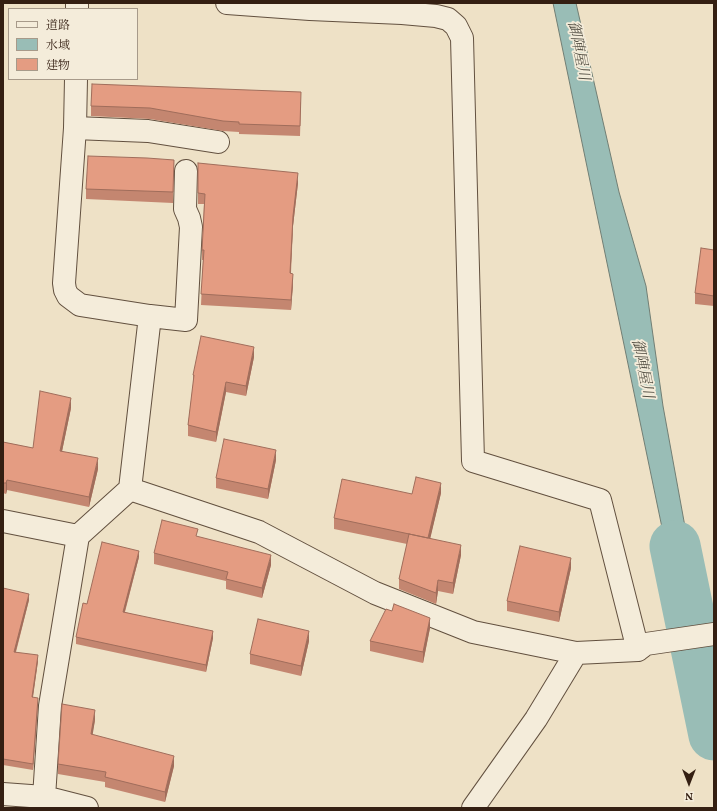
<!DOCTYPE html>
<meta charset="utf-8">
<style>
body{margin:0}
#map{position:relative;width:717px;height:811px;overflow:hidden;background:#eee1c6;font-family:Vollkorn,"Noto Serif JP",serif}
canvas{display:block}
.frame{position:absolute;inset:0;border:4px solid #341f12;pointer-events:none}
.legend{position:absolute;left:8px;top:8px;width:130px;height:72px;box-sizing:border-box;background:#f4ecda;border:1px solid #a79a8a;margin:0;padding:5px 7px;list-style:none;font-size:12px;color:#341f12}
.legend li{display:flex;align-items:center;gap:8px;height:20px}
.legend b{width:20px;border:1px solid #a79a8a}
.north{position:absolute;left:669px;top:763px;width:40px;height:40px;-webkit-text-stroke:3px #f4ecda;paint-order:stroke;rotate:180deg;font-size:11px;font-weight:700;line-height:16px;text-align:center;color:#341f12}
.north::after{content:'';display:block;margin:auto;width:14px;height:18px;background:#341f12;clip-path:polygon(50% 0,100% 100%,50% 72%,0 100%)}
</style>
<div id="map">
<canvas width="717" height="811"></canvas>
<div class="frame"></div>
<ul class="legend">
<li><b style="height:5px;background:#f4ecda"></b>道路</li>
<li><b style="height:11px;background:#99bdb6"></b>水域</li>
<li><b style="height:11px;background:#e49c82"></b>建物</li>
</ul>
<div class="north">N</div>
</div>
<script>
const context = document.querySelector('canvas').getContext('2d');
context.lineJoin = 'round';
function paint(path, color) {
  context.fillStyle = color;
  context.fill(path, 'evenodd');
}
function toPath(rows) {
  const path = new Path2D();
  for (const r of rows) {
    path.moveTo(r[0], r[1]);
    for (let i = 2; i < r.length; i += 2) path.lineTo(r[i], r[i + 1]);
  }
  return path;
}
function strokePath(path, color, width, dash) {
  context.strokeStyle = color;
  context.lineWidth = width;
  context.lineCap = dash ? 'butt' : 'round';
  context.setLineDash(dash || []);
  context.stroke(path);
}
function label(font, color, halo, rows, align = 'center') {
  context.font = font + ' Vollkorn,"Noto Serif JP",serif';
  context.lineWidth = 3.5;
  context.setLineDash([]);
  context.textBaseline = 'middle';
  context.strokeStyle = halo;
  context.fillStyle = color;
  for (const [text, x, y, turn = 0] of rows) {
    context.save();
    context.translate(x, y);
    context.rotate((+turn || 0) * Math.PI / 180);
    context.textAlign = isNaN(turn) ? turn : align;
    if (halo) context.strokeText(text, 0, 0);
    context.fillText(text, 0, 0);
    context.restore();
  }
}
const water = toPath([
 [553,3,576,3,619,192,646,286,663,406,700,609,681,619,553,3]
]);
paint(water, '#99bdb6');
strokePath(water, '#717e74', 1);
strokePath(toPath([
 [675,546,714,735]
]), '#99bdb6', 51);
const minor = toPath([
 [227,3,310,9,402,13,436,16,448,19,456,26,462,38,473,461,600,500,638,650,646,644,714,634],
 [77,9,77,3],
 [76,79,75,128,64,283,65,290,68,296,80,305,150,316,130,489],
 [75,128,148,131,218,142],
 [150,316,186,320,191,227,189,218,185,209,186,171],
 [3,521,78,536,130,489,259,532,375,593,473,632,576,653,638,650],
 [3,794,44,797,87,808],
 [44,797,50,706,78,536],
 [473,808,536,719,576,653]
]);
strokePath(minor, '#62503f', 24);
strokePath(minor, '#f4ecda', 22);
paint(toPath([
 [301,102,300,136,239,134,239,132,223,131,150,119,91,116,91,106],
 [174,160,173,203,86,199,86,189],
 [298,183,293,226,291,273,293,284,291,310,201,305,203,260,202,260,202,250,204,204,198,204,198,193],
 [714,250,714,306,695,304,695,293],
 [254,357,246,396,226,392,216,442,188,436,188,425,193,385,193,375],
 [71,408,62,451,98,469,89,507,7,490,6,494,3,493,3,442,33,448],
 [276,460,268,499,216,488,216,478],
 [441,493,430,538,461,555,453,594,438,591,436,604,399,589,399,579,407,544,334,529,334,518,412,494],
 [198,537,271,565,262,598,226,589,226,581,154,564,154,553],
 [139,557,125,612,213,638,206,672,76,644,76,637,87,604],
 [571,568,559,622,507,611,507,601],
 [3,588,29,600,16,652,38,661,33,697,38,704,33,770,3,765],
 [392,611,430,628,423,663,370,651,370,641],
 [309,641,301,676,250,664,250,654],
 [95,720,92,735,174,766,165,802,105,787,105,782,58,774,58,764]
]), '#c48670');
paint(toPath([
 [298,173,298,183,293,226,290,284,290,273,293,216],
 [293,274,293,284,291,310,291,300],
 [254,347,254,357,246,396,246,386],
 [226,382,226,392,216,442,216,432],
 [71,398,71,408,60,461,60,451],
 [276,450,276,460,268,499,268,489],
 [98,458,98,469,89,507,89,497],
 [7,480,7,490,6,494,6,483],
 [441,483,441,493,428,548,428,538],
 [461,545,461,555,453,594,453,583],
 [139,551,139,557,123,618,123,612],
 [271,555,271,565,262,598,262,588],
 [571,558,571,568,559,622,559,612],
 [438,580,438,591,436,604,436,593],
 [29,594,29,600,14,658,14,652],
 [430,618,430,628,423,663,423,652],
 [213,631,213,638,206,672,206,665],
 [309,631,309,641,301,676,301,666],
 [38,655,38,661,32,703,32,697],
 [38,698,38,704,33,770,33,764],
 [95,710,95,720,91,745,91,734],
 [174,756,174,766,165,802,165,792]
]), '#a06d5b');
const building = toPath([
 [92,84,301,92,300,126,239,124,239,122,223,121,150,108,91,106,92,84],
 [88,156,147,158,174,160,173,192,86,189,88,156],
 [198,163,298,173,293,216,290,273,293,274,291,300,201,294,204,250,202,250,205,194,198,193,198,163],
 [701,248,714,250,714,296,695,293,701,248],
 [201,336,254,347,246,386,226,382,216,432,188,425,194,375,193,375,201,336],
 [40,391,71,398,60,451,98,458,89,497,7,480,6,483,3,483,3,442,33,448,40,391],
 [224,439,276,450,268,489,216,478,224,439],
 [416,477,441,483,428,538,334,518,342,479,412,494,416,477],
 [162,520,198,529,196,536,271,555,262,588,226,579,228,572,154,553,162,520],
 [409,534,461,545,453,583,438,580,436,593,399,579,409,534],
 [102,542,139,551,123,612,213,631,206,665,76,637,83,603,87,604,102,542],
 [520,546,571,558,559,612,507,601,520,546],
 [3,588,29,594,14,652,38,655,32,697,38,698,33,764,3,759,3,588],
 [394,604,430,618,423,652,370,641,386,609,392,611,394,604],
 [258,619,309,631,301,666,250,654,258,619],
 [62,704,95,710,91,734,174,756,165,792,105,777,106,772,58,764,62,704]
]);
paint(building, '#e49c82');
strokePath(building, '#a06d5b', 1);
label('italic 15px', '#524e43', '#f4ecda', [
 ["御陣屋川",577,51,79],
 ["御陣屋川",641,369,79]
]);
</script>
